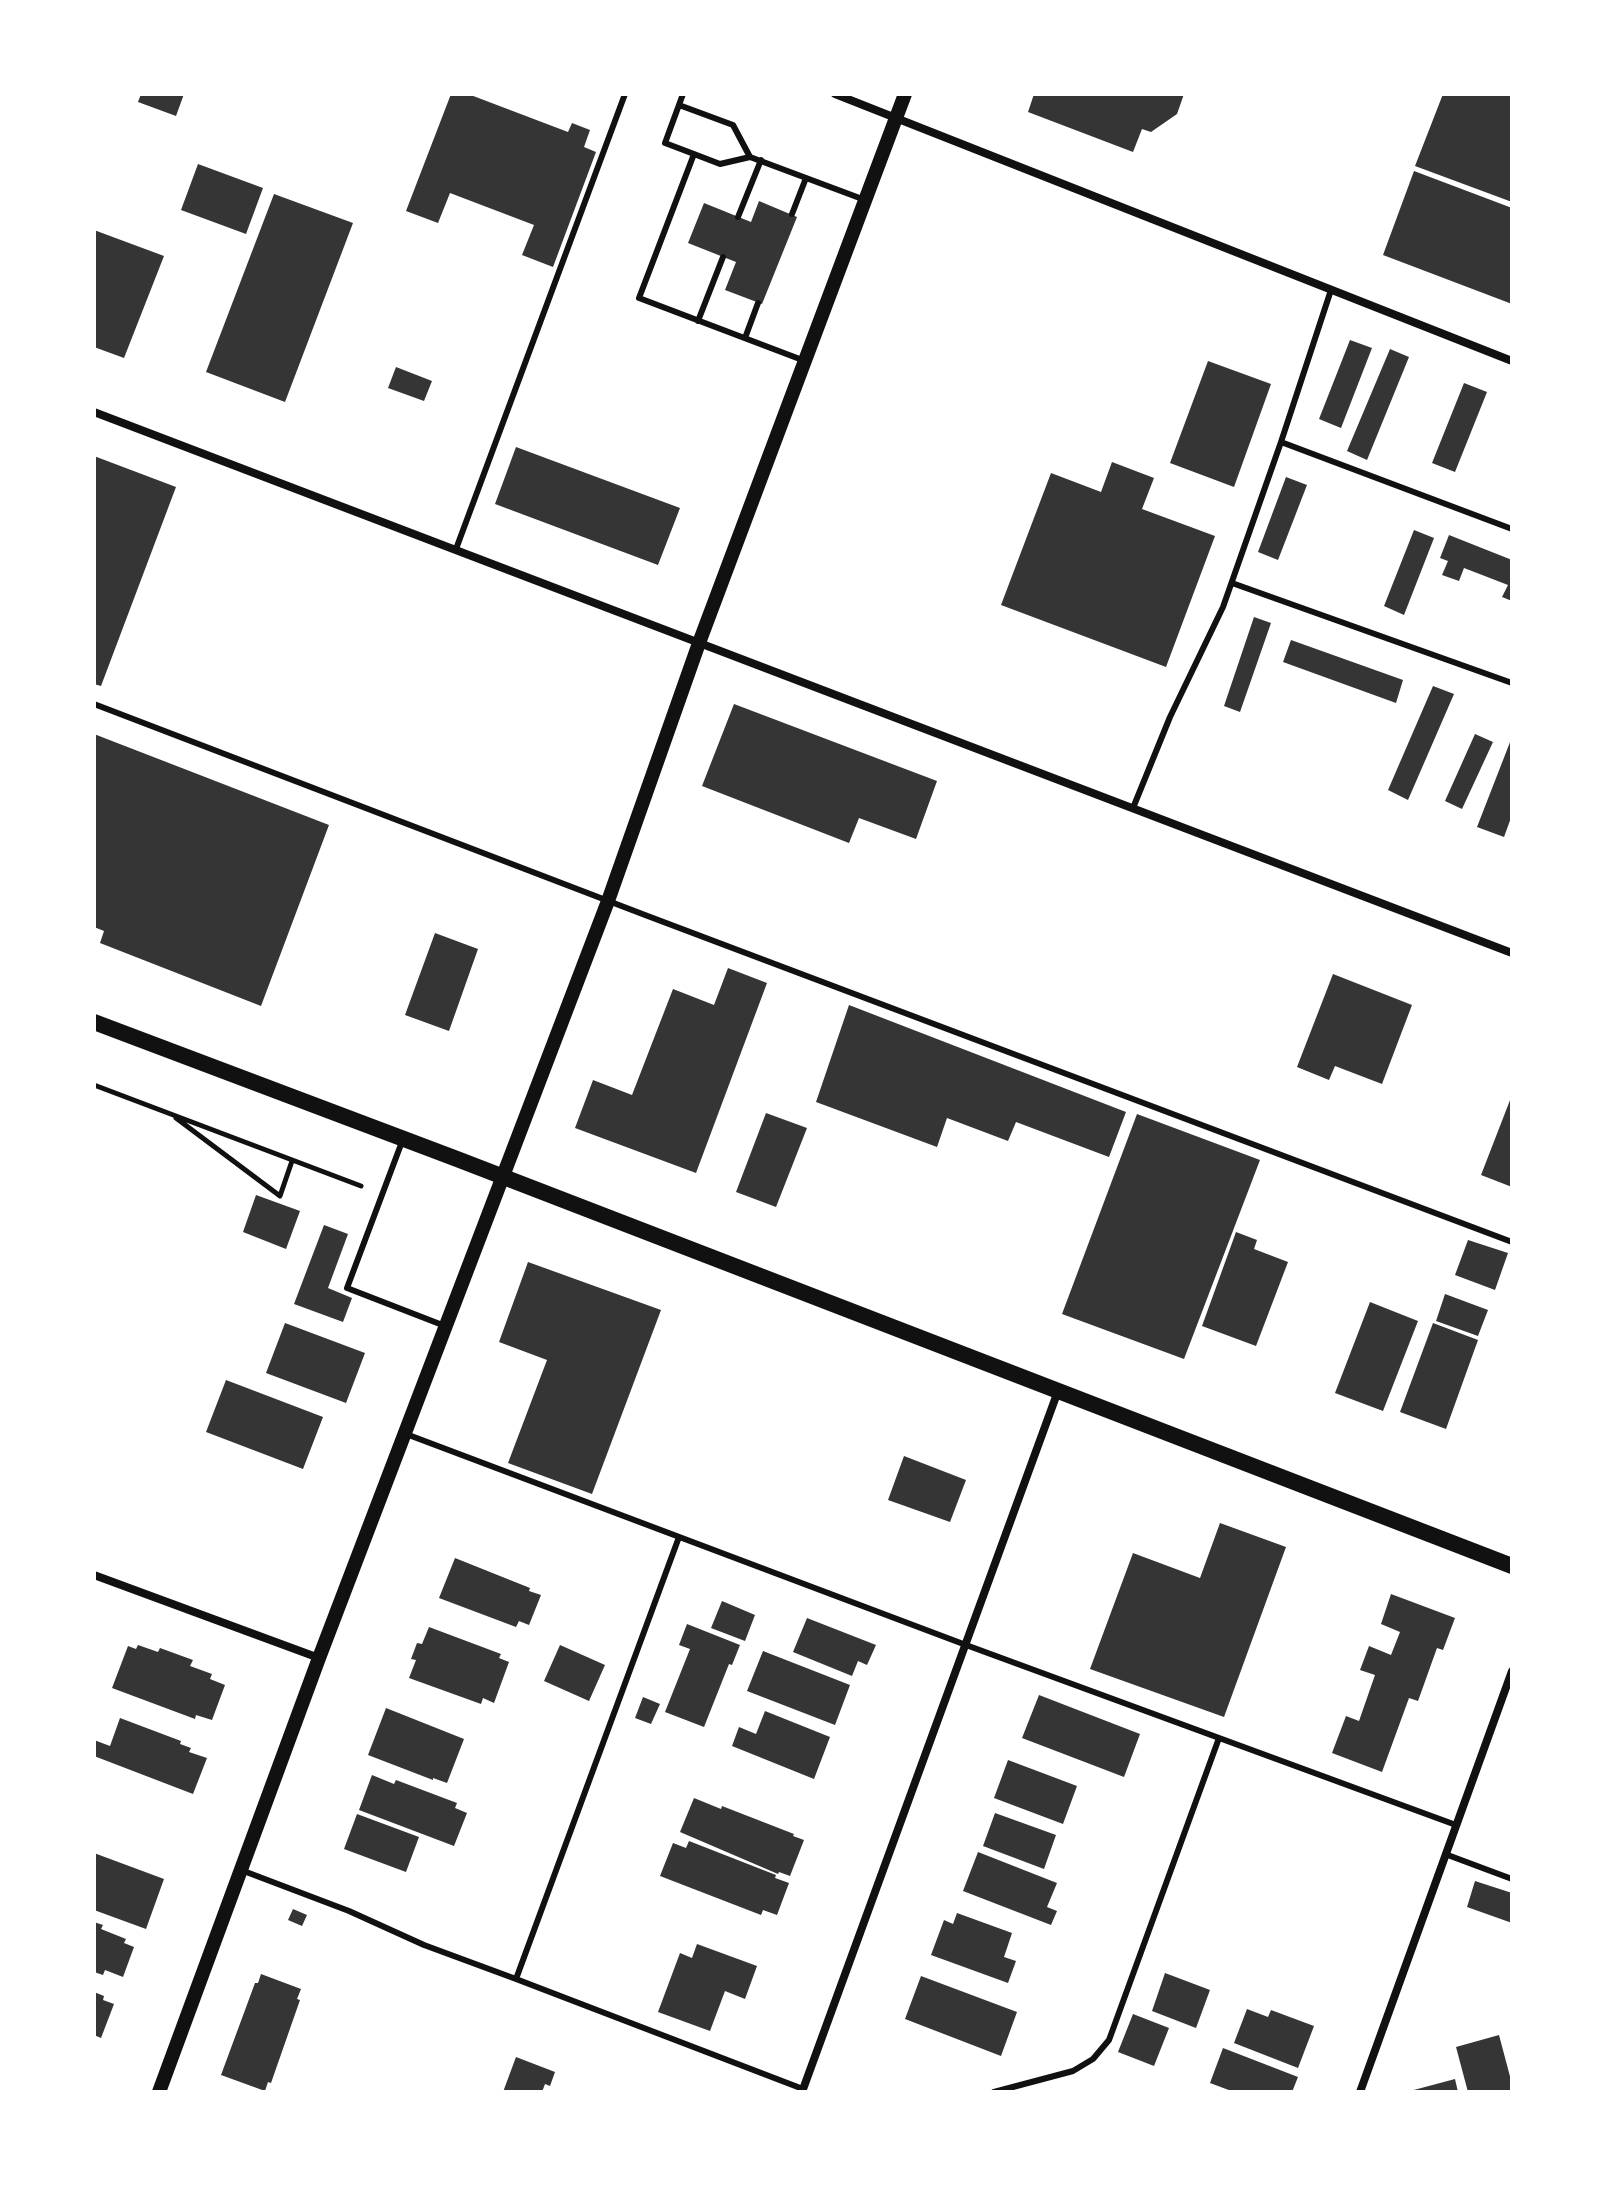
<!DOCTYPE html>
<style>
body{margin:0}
#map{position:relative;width:1606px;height:2186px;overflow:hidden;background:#fff;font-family:"Noto Sans",sans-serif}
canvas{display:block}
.frame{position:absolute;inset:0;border:96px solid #fff;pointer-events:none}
</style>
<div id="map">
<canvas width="1606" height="2186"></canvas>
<div class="frame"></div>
</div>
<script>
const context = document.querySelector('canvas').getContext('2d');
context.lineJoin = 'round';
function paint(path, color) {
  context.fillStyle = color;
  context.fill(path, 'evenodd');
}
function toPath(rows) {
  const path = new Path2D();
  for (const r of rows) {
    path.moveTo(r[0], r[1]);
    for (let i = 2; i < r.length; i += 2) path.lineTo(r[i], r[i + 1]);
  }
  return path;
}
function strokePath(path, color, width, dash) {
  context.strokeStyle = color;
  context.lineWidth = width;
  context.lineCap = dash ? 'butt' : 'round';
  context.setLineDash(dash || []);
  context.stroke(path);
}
paint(toPath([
 [141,94,184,94,176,116,138,102],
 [451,94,468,94,568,132,572,123,590,130,584,147,596,152,553,267,522,255,534,225,450,193,438,223,406,211],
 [1034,94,1184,94,1177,114,1151,132,1142,129,1133,152,1028,112],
 [1443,94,1512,94,1512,202,1415,166],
 [198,164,263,188,246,234,181,210],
 [1414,171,1512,208,1512,304,1383,255],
 [274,194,353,223,285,402,206,372],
 [759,201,797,217,762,304,725,290,736,262,688,243,704,203,751,222],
 [94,230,164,256,124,358,94,347],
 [1350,340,1372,348,1341,428,1319,419],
 [1390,349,1409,357,1367,460,1347,451],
 [1208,361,1271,384,1234,487,1170,463],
 [396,367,432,381,424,401,388,388],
 [1464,383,1487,392,1455,472,1432,463],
 [516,447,680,508,658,565,495,504],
 [94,456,176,487,101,686,94,684],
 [1112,462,1154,478,1142,509,1215,536,1166,667,1001,605,1051,473,1101,492],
 [1286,477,1307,485,1278,560,1258,552],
 [1414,530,1434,538,1404,615,1384,606],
 [1449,535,1512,560,1512,601,1502,597,1508,585,1464,568,1459,581,1442,575,1448,561,1440,558],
 [1254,617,1271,623,1240,712,1224,706],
 [1291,640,1403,680,1396,703,1283,662],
 [1433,686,1454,694,1408,800,1388,790],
 [734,704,937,781,916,839,859,818,849,843,702,786],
 [94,734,329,825,261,1006,100,943,104,931,94,927],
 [1475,734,1493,742,1462,809,1445,801],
 [1512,737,1512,815,1504,837,1477,827],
 [435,933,478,949,449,1031,405,1015],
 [728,968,767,983,696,1173,575,1128,593,1080,632,1095,673,989,714,1005],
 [1333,974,1412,1005,1382,1084,1335,1066,1329,1080,1297,1067],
 [849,1005,1126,1112,1109,1157,1016,1122,1008,1141,947,1118,937,1147,816,1102],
 [1512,1095,1512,1187,1481,1175],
 [766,1113,807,1128,776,1207,736,1192],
 [1137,1114,1260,1160,1184,1359,1062,1314],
 [256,1195,300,1211,286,1249,243,1232],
 [324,1225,348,1234,328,1288,352,1298,343,1322,294,1304],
 [1236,1232,1257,1240,1254,1249,1288,1262,1256,1346,1202,1326],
 [1468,1240,1508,1253,1495,1290,1455,1275],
 [528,1262,661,1310,592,1494,508,1463,547,1360,499,1342],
 [1445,1294,1488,1310,1478,1336,1436,1321],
 [1370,1302,1418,1321,1383,1411,1335,1393],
 [285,1323,365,1353,346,1403,266,1373],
 [1433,1323,1478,1340,1446,1429,1400,1412],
 [226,1380,323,1417,303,1469,206,1432],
 [904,1456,966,1480,950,1522,888,1500],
 [1220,1523,1286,1547,1224,1717,1090,1669,1133,1553,1200,1578],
 [455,1558,530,1588,529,1591,541,1595,529,1625,519,1621,516,1627,439,1598],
 [1391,1594,1455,1618,1443,1650,1437,1648,1418,1701,1409,1698,1382,1772,1332,1753,1346,1716,1359,1721,1375,1675,1360,1670,1369,1646,1391,1655,1400,1632,1381,1624],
 [722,1601,755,1615,745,1641,711,1628],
 [807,1618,876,1645,867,1665,858,1661,852,1676,793,1652],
 [687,1624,740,1645,732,1665,729,1664,704,1727,665,1712,690,1649,679,1645],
 [429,1627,501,1654,499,1658,509,1662,494,1703,483,1698,481,1704,409,1678,416,1660,411,1659,417,1643,422,1644],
 [138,1645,158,1652,160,1648,193,1660,190,1666,212,1674,210,1679,225,1685,212,1720,196,1715,195,1719,112,1688,128,1646,136,1649],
 [560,1645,605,1665,589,1701,544,1681],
 [763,1651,850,1685,835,1725,747,1691],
 [1039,1695,1140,1734,1124,1777,1022,1738],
 [643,1697,660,1704,651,1724,635,1718],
 [386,1708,464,1739,447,1783,433,1778,433,1780,368,1755],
 [765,1711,830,1737,814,1779,732,1746,739,1727,756,1734],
 [120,1718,181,1741,180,1744,191,1748,189,1752,207,1758,193,1794,94,1756,94,1740,110,1746],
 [1008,1760,1077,1786,1063,1824,994,1798],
 [372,1775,394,1784,396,1780,457,1803,455,1808,467,1813,454,1846,359,1810],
 [694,1798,721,1809,722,1806,794,1834,793,1836,804,1840,790,1876,779,1872,778,1874,680,1832],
 [995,1813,1056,1835,1044,1869,983,1846],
 [357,1814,419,1837,406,1872,344,1849],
 [689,1841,776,1875,775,1878,789,1883,777,1915,763,1910,761,1915,660,1876,673,1843,686,1848],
 [978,1852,1057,1883,1047,1907,1057,1911,1051,1925,963,1891],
 [94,1853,164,1879,146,1929,94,1910],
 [1475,1881,1512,1893,1512,1923,1467,1907],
 [293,1909,307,1915,302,1926,288,1920],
 [957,1913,1012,1933,1004,1957,1016,1961,1008,1983,931,1955,944,1920,953,1924],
 [94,1922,103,1925,101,1929,126,1939,124,1943,134,1947,123,1977,105,1970,103,1975,94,1972],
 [697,1944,757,1966,745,1999,725,1991,710,2031,658,2012,680,1953,692,1958],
 [1165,1973,1210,1990,1196,2028,1152,2011],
 [261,1974,301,1989,297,1999,300,2000,271,2083,268,2082,265,2091,221,2075,255,1983,258,1983],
 [921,1976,1017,2012,1001,2056,905,2019],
 [94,1992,104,1996,103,2000,114,2004,101,2038,94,2035],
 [1247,2009,1268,2017,1271,2010,1314,2026,1298,2068,1234,2043],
 [1133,2014,1169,2028,1154,2066,1118,2052],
 [1499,2035,1512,2084,1512,2092,1468,2092,1456,2047],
 [1223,2048,1298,2077,1292,2092,1234,2092,1210,2083],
 [516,2057,555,2072,550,2086,545,2084,542,2092,503,2092],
 [1455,2079,1458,2092,1410,2092,1410,2091]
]), '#353535');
strokePath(toPath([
 [94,1085,361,1186],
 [176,1118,280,1196,292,1161]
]), '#111', 5);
strokePath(toPath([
 [683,94,665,143,694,154,639,298,805,361],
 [679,105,733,125,750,157,865,200],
 [694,154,720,164,750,157],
 [792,214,806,178],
 [738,217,761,160],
 [698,321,723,257],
 [745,338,758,303],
 [1281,442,1512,529],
 [456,549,625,94],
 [1232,583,1512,683],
 [94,704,645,915,1512,1242],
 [1133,808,1170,717,1223,607,1281,442,1331,290],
 [403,1139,347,1288,445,1326],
 [406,1434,966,1645,1456,1825],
 [679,1537,516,1979,803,2089],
 [1445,1854,1512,1879],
 [241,1870,349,1911,424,1945,516,1979],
 [994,2092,1073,2071,1093,2059,1109,2040,1219,1738]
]), '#111', 6);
strokePath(toPath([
 [835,94,1512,361],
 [94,412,1512,953],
 [94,1575,319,1658],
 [802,2092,1058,1391],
 [1360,2092,1512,1671]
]), '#111', 8);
strokePath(toPath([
 [159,2092,319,1658,608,901,699,643,905,94]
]), '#111', 14);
strokePath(toPath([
 [94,1022,457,1159,1512,1566]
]), '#111', 16);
</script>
